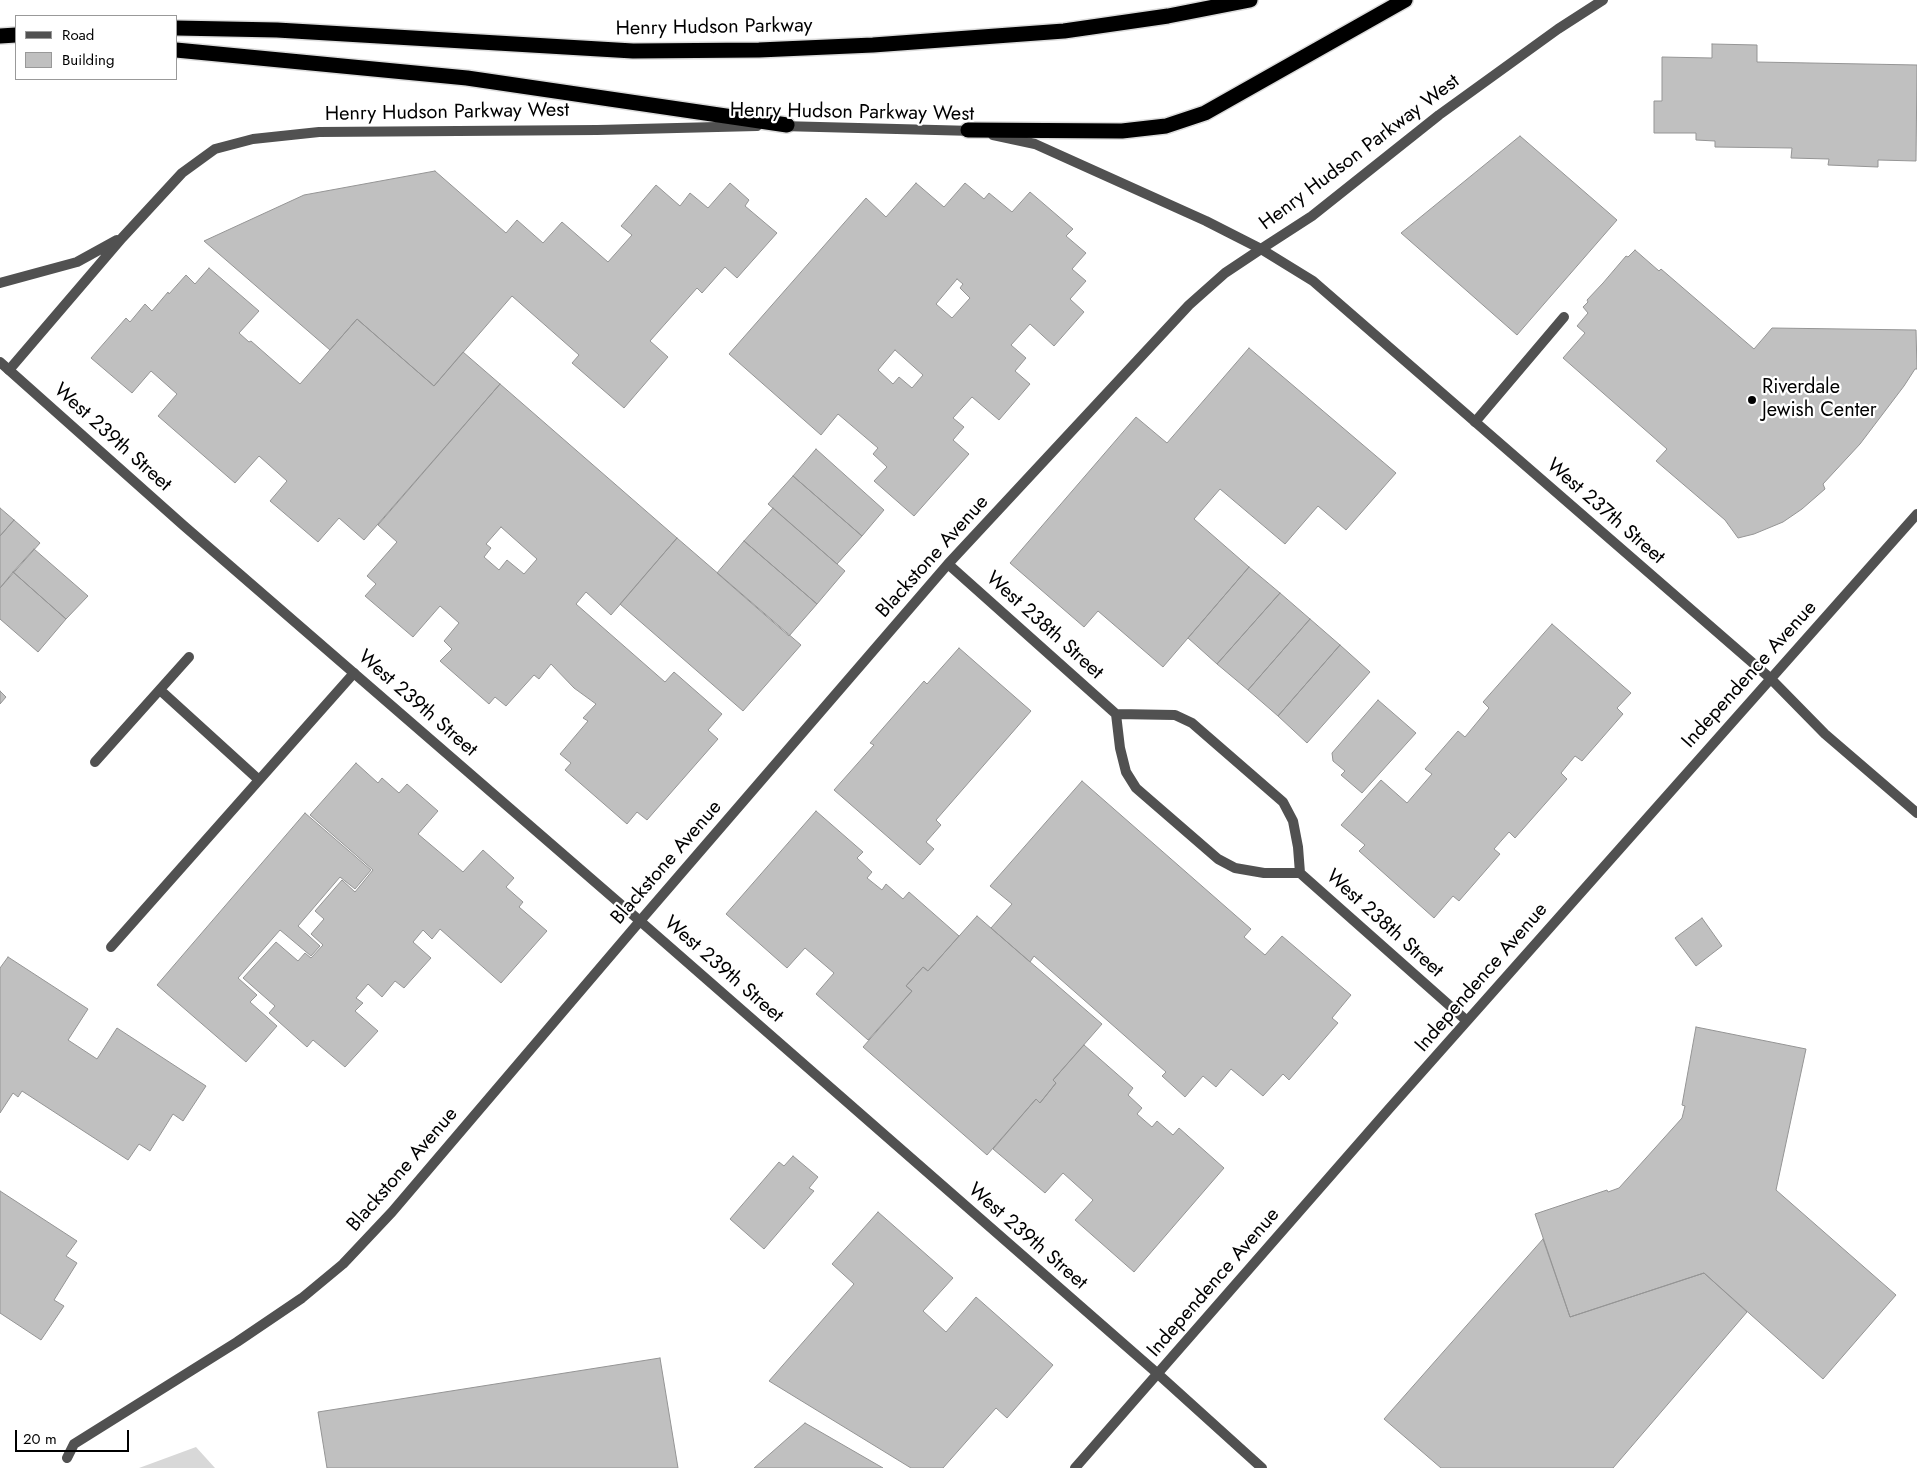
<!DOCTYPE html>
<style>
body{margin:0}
#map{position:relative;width:1917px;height:1468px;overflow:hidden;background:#fff;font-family:Jost,sans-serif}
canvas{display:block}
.legend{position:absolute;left:15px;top:15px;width:162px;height:65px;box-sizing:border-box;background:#fff;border:1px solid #999;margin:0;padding:6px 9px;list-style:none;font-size:15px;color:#000}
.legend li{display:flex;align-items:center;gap:10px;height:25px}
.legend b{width:25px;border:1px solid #999}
.scale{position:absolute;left:15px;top:1430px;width:114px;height:22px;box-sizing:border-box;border:2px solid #000;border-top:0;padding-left:6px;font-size:15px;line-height:18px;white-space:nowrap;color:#000;-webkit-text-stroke:4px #fff;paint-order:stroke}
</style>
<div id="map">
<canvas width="1917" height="1468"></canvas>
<ul class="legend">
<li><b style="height:6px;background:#515151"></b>Road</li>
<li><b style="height:14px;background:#c0c0c0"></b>Building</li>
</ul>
<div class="scale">20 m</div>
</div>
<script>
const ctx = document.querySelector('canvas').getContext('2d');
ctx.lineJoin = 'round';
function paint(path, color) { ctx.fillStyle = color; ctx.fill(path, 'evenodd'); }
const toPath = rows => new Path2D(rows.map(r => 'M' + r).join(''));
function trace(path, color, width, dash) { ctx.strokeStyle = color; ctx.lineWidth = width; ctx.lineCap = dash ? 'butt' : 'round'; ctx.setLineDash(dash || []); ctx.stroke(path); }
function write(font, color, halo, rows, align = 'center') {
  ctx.font = font + ' Jost,sans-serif'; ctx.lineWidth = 4.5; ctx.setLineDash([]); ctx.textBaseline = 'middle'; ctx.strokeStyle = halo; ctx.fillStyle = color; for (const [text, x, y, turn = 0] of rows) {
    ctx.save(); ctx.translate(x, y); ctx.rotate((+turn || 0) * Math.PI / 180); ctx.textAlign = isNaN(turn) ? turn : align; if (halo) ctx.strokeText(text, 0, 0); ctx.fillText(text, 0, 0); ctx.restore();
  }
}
paint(toPath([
 [196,1447,215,1468,139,1468]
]), '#d8d8d8');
const building = toPath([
 [1712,44,1757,45,1757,62,1917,65,1916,161,1878,160,1878,167,1828,165,1829,159,1791,158,1792,148,1715,147,1715,141,1696,140,1696,133,1654,133,1654,101,1662,101,1662,57,1712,58,1712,44],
 [1520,136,1617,220,1517,335,1401,233,1520,136],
 [435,171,506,233,517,220,543,243,562,222,608,262,632,235,621,226,656,185,680,206,690,193,708,208,730,183,749,200,745,206,777,233,737,278,725,267,702,293,697,288,650,341,668,357,624,408,572,363,579,355,512,296,434,386,357,319,330,350,204,241,304,195,435,171],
 [916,183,944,207,965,183,984,199,989,193,1012,212,1030,192,1073,229,1066,236,1086,253,1072,269,1086,281,1070,299,1084,312,1054,346,1030,324,1011,345,1026,358,1015,371,1030,384,999,420,972,397,953,418,964,427,953,440,969,454,914,516,874,481,887,467,873,454,878,448,838,414,821,435,729,354,866,198,886,217,916,183],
 [957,279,963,284,960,288,970,298,952,318,936,304,957,279],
 [895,350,923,375,912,388,899,377,893,384,878,370,895,350],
 [1635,250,1659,271,1661,269,1754,349,1772,328,1916,330,1917,369,1915,369,1904,386,1860,444,1823,484,1825,489,1802,509,1783,522,1754,534,1738,538,1725,520,1656,461,1667,449,1563,358,1585,333,1577,326,1588,313,1583,307,1588,302,1587,300,1603,283,1626,256,1628,257,1635,250],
 [209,268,259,311,239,333,249,342,251,341,300,384,357,319,434,386,463,352,500,384,364,540,339,518,318,542,270,501,287,481,259,456,235,483,158,416,177,394,151,371,132,393,91,358,126,318,130,322,145,304,152,311,168,292,169,294,186,275,195,284,209,268],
 [1249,348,1396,473,1346,530,1318,506,1285,544,1220,489,1194,519,1249,567,1163,667,1098,611,1084,627,1010,563,1136,417,1167,443,1249,348],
 [500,384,677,538,611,615,586,592,576,604,665,682,674,672,722,714,708,730,718,739,647,820,637,812,627,824,565,770,571,763,560,754,588,721,583,718,596,704,574,688,551,664,539,679,534,675,506,706,495,697,489,704,440,661,452,649,444,641,459,623,440,606,413,637,365,596,376,584,367,576,397,542,378,525,500,384],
 [501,527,537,559,524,574,507,560,499,570,484,557,491,548,486,544,501,527],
 [816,449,884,510,862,536,793,476,816,449],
 [793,476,862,536,837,564,768,504,793,476],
 [0,508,14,520,0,536,0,508],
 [773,508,845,571,817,604,744,541,773,508],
 [14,520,40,543,0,588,0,536,14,520],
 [677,538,801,645,743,711,620,604,677,538],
 [744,541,817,604,789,636,717,573,744,541],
 [34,549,88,596,66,619,13,572,34,549],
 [1249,567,1280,593,1217,664,1188,638,1249,567],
 [13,572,66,619,38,652,0,619,0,588,13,572],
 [1280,593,1310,619,1248,690,1217,664,1280,593],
 [1310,619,1340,645,1278,716,1248,690,1310,619],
 [1552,624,1631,693,1617,708,1623,714,1582,761,1575,756,1561,773,1567,779,1515,838,1509,832,1494,849,1500,854,1459,901,1453,896,1434,918,1359,851,1365,845,1341,825,1381,780,1407,803,1432,774,1425,769,1458,731,1465,737,1489,708,1483,702,1552,624],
 [1340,645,1370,672,1307,743,1278,716,1340,645],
 [959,648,1031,711,936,820,941,825,926,842,934,849,920,865,834,790,874,745,870,743,924,681,927,684,959,648],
 [0,691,6,697,0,704,0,691],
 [1378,700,1416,733,1362,793,1341,775,1345,771,1333,761,1332,753,1378,700],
 [356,763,378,783,382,778,399,793,407,784,438,811,418,834,463,872,483,850,514,878,506,887,523,902,519,907,547,931,501,983,440,929,432,939,423,930,413,942,431,958,404,988,395,981,382,997,368,984,356,998,363,1003,355,1011,378,1031,345,1067,313,1040,307,1047,269,1013,275,1006,243,978,276,942,298,961,305,953,311,958,323,945,311,934,324,919,315,911,342,880,355,892,373,870,310,815,356,763],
 [1082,781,1251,929,1244,937,1265,955,1282,936,1351,995,1332,1018,1338,1023,1289,1080,1283,1074,1263,1096,1231,1069,1216,1087,1203,1076,1185,1097,1162,1076,1166,1072,1034,956,1030,962,991,928,1012,904,990,886,1082,781],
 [816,811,863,852,857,858,872,872,867,878,882,890,886,884,903,899,909,892,959,936,928,971,923,967,906,986,912,991,868,1040,816,994,834,973,805,948,787,968,726,914,816,811],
 [305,813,371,870,355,889,340,877,298,926,320,946,311,956,280,930,238,978,257,995,250,1002,277,1026,246,1062,157,985,305,813],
 [977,916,1102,1024,1053,1080,1056,1083,1040,1103,1036,1099,987,1155,863,1047,912,991,906,986,923,967,928,971,977,916],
 [1702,918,1722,946,1696,966,1675,938,1702,918],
 [8,957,88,1009,68,1040,97,1059,117,1028,206,1086,183,1121,173,1114,150,1151,139,1144,128,1160,22,1091,18,1097,13,1093,0,1113,0,968,8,957],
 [1696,1027,1806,1049,1776,1190,1896,1295,1823,1379,1704,1273,1570,1317,1535,1214,1607,1190,1608,1192,1619,1188,1682,1118,1685,1106,1682,1105,1696,1027],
 [1084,1045,1133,1088,1128,1095,1142,1108,1137,1114,1152,1127,1157,1121,1173,1135,1179,1128,1224,1168,1134,1272,1075,1220,1093,1200,1063,1173,1045,1193,993,1149,1036,1099,1040,1103,1056,1083,1053,1080,1084,1045],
 [793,1156,818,1177,809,1188,814,1191,764,1249,730,1219,779,1162,784,1166,793,1156],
 [0,1191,77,1241,66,1256,77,1263,54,1300,64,1306,41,1340,0,1313,0,1191],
 [878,1212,953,1278,923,1311,946,1332,976,1297,1053,1365,1007,1418,996,1408,943,1468,911,1468,769,1381,854,1284,832,1264,878,1212],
 [1543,1239,1570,1317,1704,1273,1747,1312,1613,1468,1441,1468,1384,1419,1543,1239],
 [660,1358,678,1468,327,1468,318,1412,660,1358],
 [805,1423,883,1468,754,1468,805,1423]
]);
paint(building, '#c0c0c0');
trace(building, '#959595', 1);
const motorway = toPath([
 [176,28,277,30,633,51,759,50,873,45,1064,31,1168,16,1250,0],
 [0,36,16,35],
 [176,50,467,78,787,125],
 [968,130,1122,131,1166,126,1205,113,1405,0]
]);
trace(motorway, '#dbdbdb', 18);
trace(toPath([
 [1475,422,1564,317],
 [160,690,259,780],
 [95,762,189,657],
 [111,947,354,673]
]), '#515151', 10);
trace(toPath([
 [0,362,183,525,640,921,1158,1374,1262,1468],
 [948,564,1116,714,1120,748,1126,772,1136,788,1218,859,1235,868,1264,873,1300,873,1467,1021],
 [1116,714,1175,715,1192,723,1283,802,1293,821,1298,847,1300,873],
 [67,1458,74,1444,237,1342,302,1298,343,1264,392,1212,640,921,948,564,1189,305,1225,273,1261,249,1313,281,1770,678,1825,734,1917,813],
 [1075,1468,1388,1110,1917,514]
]), '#515151', 10);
trace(toPath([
 [781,126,974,131],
 [993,135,1035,144,1206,221,1261,249,1312,216,1439,115,1558,29,1603,0],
 [0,283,77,262,117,240],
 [9,370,122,238,182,173,215,149,253,139,319,132,597,130,757,126]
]), '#515151', 10);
trace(motorway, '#000', 15);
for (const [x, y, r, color] of [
 [1752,400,5,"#000"]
]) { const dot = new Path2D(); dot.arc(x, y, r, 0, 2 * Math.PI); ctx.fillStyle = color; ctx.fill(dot); trace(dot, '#fff', 2); }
write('20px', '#000', '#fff', [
 ["Henry Hudson Parkway",714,28,-1],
 ["Henry Hudson Parkway West",447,113,-1],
 ["Henry Hudson Parkway West",852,113,1],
 ["Henry Hudson Parkway West",1360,153,-37],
 ["West 239th Street",112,438,42],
 ["West 237th Street",1605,512,41],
 ["Blackstone Avenue",933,557,-48],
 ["West 238th Street",1044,626,42],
 ["Independence Avenue",1750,675,-48],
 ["West 239th Street",417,704,41],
 ["Blackstone Avenue",667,863,-49],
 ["West 238th Street",1384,924,42],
 ["West 239th Street",723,970,41],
 ["Independence Avenue",1482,978,-49],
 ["Blackstone Avenue",403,1170,-49],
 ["West 239th Street",1027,1237,41],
 ["Independence Avenue",1214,1283,-49]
]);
write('20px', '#000', '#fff', [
 ["Riverdale",1762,388],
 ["Jewish Center",1762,411]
], 'left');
</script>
